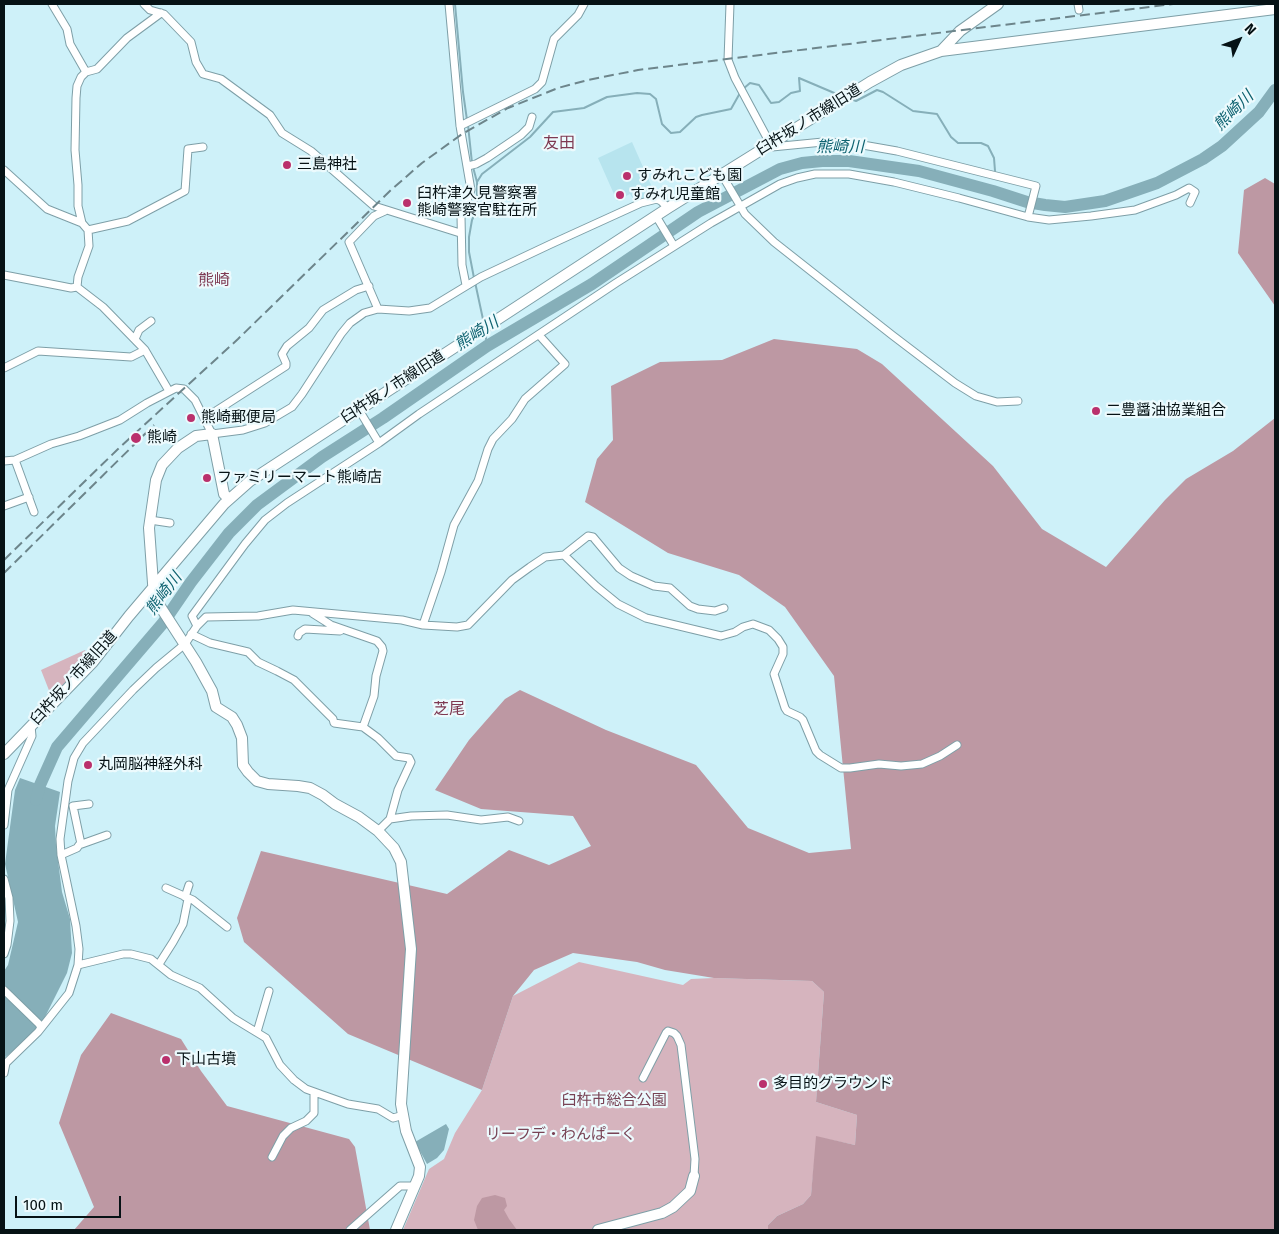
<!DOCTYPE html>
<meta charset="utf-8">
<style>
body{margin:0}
#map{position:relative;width:1279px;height:1234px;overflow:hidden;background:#cef1f9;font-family:"Fira Sans",sans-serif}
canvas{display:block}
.frame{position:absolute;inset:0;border:5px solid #061215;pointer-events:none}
.north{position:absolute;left:1214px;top:15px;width:50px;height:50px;-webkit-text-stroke:4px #ecfafd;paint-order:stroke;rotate:47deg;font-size:14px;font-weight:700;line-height:20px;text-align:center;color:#061215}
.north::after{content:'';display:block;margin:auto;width:18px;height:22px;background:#061215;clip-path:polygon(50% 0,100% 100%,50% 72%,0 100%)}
.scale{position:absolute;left:15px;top:1196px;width:106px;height:22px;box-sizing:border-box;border:2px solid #061215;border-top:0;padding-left:6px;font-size:15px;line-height:18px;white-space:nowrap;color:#061215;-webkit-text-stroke:4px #ecfafd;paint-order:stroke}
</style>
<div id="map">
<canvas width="1279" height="1234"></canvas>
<div class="frame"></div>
<div class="north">N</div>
<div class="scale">100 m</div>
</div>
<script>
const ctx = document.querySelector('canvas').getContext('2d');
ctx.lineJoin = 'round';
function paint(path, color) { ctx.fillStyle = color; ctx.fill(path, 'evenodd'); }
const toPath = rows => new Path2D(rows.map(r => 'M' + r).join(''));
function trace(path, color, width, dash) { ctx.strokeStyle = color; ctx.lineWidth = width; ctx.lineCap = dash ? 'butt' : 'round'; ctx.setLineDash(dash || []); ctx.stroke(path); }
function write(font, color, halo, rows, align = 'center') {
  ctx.font = font + ' "Fira Sans","Noto Sans JP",sans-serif'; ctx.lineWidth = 4.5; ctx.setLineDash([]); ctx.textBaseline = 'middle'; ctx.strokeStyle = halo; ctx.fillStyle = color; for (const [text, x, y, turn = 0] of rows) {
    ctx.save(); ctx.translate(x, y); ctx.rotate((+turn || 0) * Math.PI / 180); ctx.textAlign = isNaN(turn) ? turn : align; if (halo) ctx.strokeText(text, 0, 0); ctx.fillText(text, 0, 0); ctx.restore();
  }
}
paint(toPath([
 [632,142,655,194,635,202,630,194,617,201,598,158]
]), '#b7e4ee');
paint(toPath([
 [85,650,88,658,52,698,41,670],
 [579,962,683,985,691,979,714,978,812,981,824,992,816,1102,857,1115,855,1145,817,1137,811,1195,803,1204,777,1216,768,1225,768,1230,403,1230,429,1169,444,1159,455,1133,482,1090,513,996]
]), '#d6b4be');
paint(toPath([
 [1265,178,1275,184,1275,306,1238,253,1244,190],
 [774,339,857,349,882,364,993,466,1042,529,1106,567,1165,500,1186,479,1233,451,1275,418,1275,1230,768,1230,768,1225,777,1216,803,1204,811,1195,816,1136,855,1145,857,1115,816,1102,824,992,812,981,714,978,665,970,637,962,573,953,534,970,513,996,482,1090,348,1034,244,942,237,918,261,851,447,894,509,850,549,865,591,846,573,816,481,809,435,790,469,740,505,699,520,690,606,730,696,765,748,828,809,853,851,849,834,676,785,607,739,575,668,553,585,502,597,459,613,440,611,386,660,362,722,360],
 [111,1013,181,1039,201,1071,227,1106,349,1139,355,1147,370,1230,74,1230,94,1207,59,1123,81,1055],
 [495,1195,505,1198,507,1206,504,1210,509,1219,517,1230,478,1230,474,1220,477,1206,482,1198]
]), '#bd98a3');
paint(toPath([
 [20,778,60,792,55,826,56,845,62,892,70,919,72,953,67,973,45,1017,29,1038,4,1058,4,971,8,965,18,922,5,864,15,790],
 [446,1124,449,1129,444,1150,437,1158,427,1164,415,1142]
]), '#86afb9');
trace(toPath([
 [455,4,463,92,467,120],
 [743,89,750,83,759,85,771,103,779,102,791,93,800,91,799,78,839,95],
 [851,99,856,101,877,90,883,92,913,111,937,114,951,137,958,143,981,143,988,146,994,158,995,171],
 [468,125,472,163],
 [473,167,477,182,477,209,472,220,469,237,469,252,474,278],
 [477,182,482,174,530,137,553,112,584,108,607,97,637,93,650,94,656,99,662,124,671,133,680,132,696,117,702,115,731,109,740,93],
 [475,282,484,324],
 [485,331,487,346]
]), '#86afb9', 2);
trace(toPath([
 [36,800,40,785,57,747,163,623,191,582,229,533,257,505,322,457,383,418,487,346,592,284,698,212,780,169,802,163,822,161,849,161,919,171,993,191,1027,202,1045,205,1065,207,1105,201,1157,183,1203,159,1222,146,1259,112,1275,90]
]), '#86afb9', 12);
const street = toPath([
 [52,4,67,29,70,44,86,72,81,77,77,86,76,98,75,150,78,185,78,206,82,223],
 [144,4,150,10,164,14,191,42,196,62,203,74,221,79,270,115,282,133,311,151,374,206,460,233],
 [449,4,460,126,471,190,461,216,462,265,466,285],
 [730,4,728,60,735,78,772,147,823,142,857,144,897,151,1036,186,1028,217],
 [1078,4,1079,10],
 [86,72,97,69,127,38,161,13],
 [460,126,535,89,542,82,554,39,578,15,584,4],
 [468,166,476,164,487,158,521,135,529,127,532,117],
 [4,170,47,209,82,223,88,230,89,246,78,277,77,287],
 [722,175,745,214,774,242,892,335,955,383,976,396,997,402,1018,401],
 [656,216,674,246],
 [88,230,128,221,185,191,188,149,203,147],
 [4,275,61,286,71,288,77,287,103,307,145,350,169,391],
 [378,309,349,242,374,216,385,211],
 [135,339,139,330,151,321],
 [4,368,38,351,131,357,145,350],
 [359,410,379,443],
 [205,418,286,366,286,363,282,354,287,346,309,328,323,310,356,290,369,286],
 [15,460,34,512],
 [4,461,15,460,51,444,79,436,120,420,147,403,176,388,184,389,195,400,212,434,243,430,265,423,292,407,302,394,341,334,350,323,364,313,378,309,409,311,430,308,481,277,551,244,641,203,657,199,661,201,668,208],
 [4,506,29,497],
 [150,520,170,523],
 [564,555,596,586,618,604,646,618,721,636,735,632,743,627,753,624,769,630,778,639,783,647,783,654,774,674,785,708,787,711,800,717,803,720,816,751,820,755,841,768,850,768,879,764,901,766,922,764,940,756,957,745],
 [312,613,331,625,377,641,382,647,383,651,376,676,374,696,363,727],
 [423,625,441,572,454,525,478,481,488,449,493,439,512,419,525,399,565,364,539,335],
 [197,626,192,616,245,544,265,520,287,503,379,443,419,414,616,283,711,223,780,184,797,178,815,174,849,174,894,182,959,198,1028,217,1049,220,1091,216,1135,210,1176,195,1189,188,1195,192,1190,203],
 [191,634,210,643,248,652,258,662,277,671,294,680,333,719,334,723,363,727,378,738,396,756,409,758,411,762,398,790,390,819,378,831],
 [298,636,299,633,305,629,340,631],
 [390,819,411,816,447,815,481,820,508,817,519,821],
 [4,825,8,790,32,736,31,726],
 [81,844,73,806,89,804],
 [61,855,77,848,79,845,107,835],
 [4,879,9,898,10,921,7,945,4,954],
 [166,888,193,900,227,927],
 [185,897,189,885],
 [159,964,173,942,183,924,188,899],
 [78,965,123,954,131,954,151,959,171,975,200,988,233,1018,266,1038,280,1065,294,1080,306,1089,348,1104,378,1109,393,1118,404,1115],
 [4,990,39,1024,41,1028],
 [257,1032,269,991],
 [4,1073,6,1063,38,1032,69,993,78,965,79,949,76,926,61,855,60,839,68,781,74,758,83,743,133,690,156,668,185,644,197,626,206,617,258,616,293,610,402,620,423,625,457,627,468,625,512,580,530,567,545,557,564,555,588,536,593,537,619,568,631,576,654,586,670,588,690,606,698,609,715,611,724,608],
 [643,1078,666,1033,668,1031,674,1033,677,1036,681,1045,695,1159,694,1176],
 [272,1157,283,1136,291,1128,306,1121,314,1113,314,1093],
 [350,1230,400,1186,415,1186]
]);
const secondary = toPath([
 [941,51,960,31,998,4],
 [229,499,224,494,212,434,196,436,178,448,162,465,156,480,149,528,154,597,196,662,212,691,216,707,232,717,237,725,242,738,243,765,248,772,257,781,268,784,298,786,310,788,323,795,335,804,359,817,378,831,394,848,401,862,411,949,401,1104,406,1131,420,1167,419,1176,396,1230],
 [4,754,93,662,129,616,224,504,250,481,668,208,870,82,901,65,941,51,1275,9],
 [598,1230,662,1213,673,1207,690,1191,694,1176]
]);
trace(street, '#7e9fa7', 9);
trace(secondary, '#7e9fa7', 12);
trace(street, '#fff', 7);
trace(secondary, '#fff', 10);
trace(toPath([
 [4,560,118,449,238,339,391,190,422,163,462,134,508,108,558,88,588,80,638,70,1173,4],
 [4,573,154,425]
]), '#6d858b', 2, [10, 5]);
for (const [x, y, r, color] of [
 [287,165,5,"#ba306c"],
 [627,176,5,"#ba306c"],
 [620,195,5,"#ba306c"],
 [407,203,5,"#ba306c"],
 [1096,411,5,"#ba306c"],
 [191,418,5,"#ba306c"],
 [136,438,6,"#ba306c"],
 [207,478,5,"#ba306c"],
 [88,765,5,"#ba306c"],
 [166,1060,5,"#ba306c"],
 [763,1084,5,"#ba306c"]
]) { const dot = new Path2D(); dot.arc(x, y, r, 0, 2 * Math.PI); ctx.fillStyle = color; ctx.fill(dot); trace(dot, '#ecfafd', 2); }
write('15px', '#061215', '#ecfafd', [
 ["臼杵坂ノ市線旧道",809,120,-32],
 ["臼杵坂ノ市線旧道",393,387,-33],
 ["臼杵坂ノ市線旧道",74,678,-48]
]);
write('15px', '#061215', '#ecfafd', [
 ["三島神社",297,165],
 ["すみれこども園",637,176],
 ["臼杵津久見警察署",417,194],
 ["熊崎警察官駐在所",417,211],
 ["すみれ児童館",630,195],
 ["二豊醤油協業組合",1106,411],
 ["熊崎郵便局",201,418],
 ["熊崎",147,438],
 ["ファミリーマート熊崎店",217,478],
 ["丸岡脳神経外科",98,765],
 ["下山古墳",176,1060],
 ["多目的グラウンド",773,1084]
], 'left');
write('15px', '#784355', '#ecfafd', [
 ["臼杵市総合公園",614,1101],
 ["リーフデ・わんぱーく",561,1135]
]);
write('italic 16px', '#0e6270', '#ecfafd', [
 ["熊崎川",1234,111,-45],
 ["熊崎川",840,148],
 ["熊崎川",477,334,-33],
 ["熊崎川",164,594,-53]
]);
write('16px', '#7e3952', '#ecfafd', [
 ["友田",559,144],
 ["熊崎",214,281],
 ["芝尾",449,710]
]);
</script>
